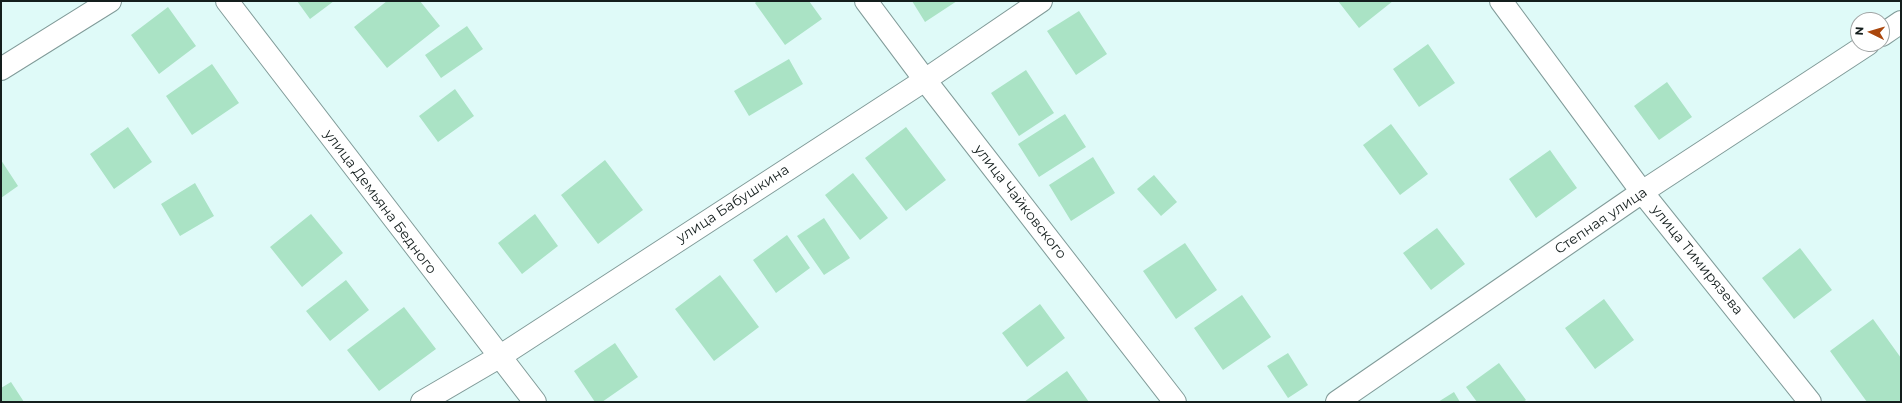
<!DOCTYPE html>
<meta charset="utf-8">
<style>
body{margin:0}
#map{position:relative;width:1902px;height:403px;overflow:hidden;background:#dffaf8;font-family:Montserrat,sans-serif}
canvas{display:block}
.frame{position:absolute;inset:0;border:2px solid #141e1d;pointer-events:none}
.north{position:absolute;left:1850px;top:12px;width:40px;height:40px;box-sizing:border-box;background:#fff;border:1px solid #a1a5a5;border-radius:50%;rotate:275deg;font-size:11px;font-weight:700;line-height:16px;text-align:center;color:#141e1d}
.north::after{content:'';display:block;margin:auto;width:14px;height:18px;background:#aa470d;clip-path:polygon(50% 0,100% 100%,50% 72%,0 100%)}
</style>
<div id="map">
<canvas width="1902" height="403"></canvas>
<div class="frame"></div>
<div class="north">N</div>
</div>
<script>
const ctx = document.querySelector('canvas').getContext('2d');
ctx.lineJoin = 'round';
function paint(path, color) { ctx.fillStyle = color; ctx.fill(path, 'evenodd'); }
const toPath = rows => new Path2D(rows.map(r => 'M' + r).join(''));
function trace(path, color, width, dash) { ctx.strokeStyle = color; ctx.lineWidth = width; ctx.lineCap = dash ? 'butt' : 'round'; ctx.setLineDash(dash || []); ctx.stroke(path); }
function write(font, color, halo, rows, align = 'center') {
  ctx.font = font + ' Montserrat,sans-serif'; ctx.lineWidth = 4; ctx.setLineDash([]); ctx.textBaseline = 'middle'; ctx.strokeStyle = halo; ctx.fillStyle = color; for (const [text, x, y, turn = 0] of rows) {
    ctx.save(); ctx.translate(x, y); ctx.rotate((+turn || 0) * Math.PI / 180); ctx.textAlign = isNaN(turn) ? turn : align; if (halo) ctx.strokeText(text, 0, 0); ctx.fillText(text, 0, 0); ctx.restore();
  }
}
paint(toPath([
 [297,1,334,1,310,19],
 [387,1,420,1,440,26,387,68,354,27],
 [757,1,809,1,822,19,785,45,755,3],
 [912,1,957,1,925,22],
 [1338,1,1393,1,1359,28],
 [168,7,196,46,159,74,131,35],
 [1079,11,1107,54,1076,75,1047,31],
 [467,26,483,49,441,78,425,55],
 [1428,44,1455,83,1419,107,1393,69],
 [789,59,803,84,749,116,734,91],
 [212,64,239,103,192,135,166,96],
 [1026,70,1054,113,1019,136,991,93],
 [1667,82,1692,117,1659,140,1634,106],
 [455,89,474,116,438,142,419,116],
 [1065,114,1086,147,1039,177,1018,144],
 [1391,124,1428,174,1400,195,1363,145],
 [128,127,152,162,114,189,90,154],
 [906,127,946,180,906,211,865,158],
 [1550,150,1577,188,1536,218,1509,179],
 [1093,157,1115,193,1071,221,1049,185],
 [1,160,18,186,1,198],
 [605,160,643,210,598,244,561,195],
 [853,173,888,218,860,240,825,195],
 [1154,175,1177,202,1161,216,1137,189],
 [195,183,214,216,180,236,161,204],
 [311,214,343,253,302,287,270,247],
 [535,214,558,246,522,274,498,243],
 [824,218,850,258,824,275,797,236],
 [1437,228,1465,264,1431,290,1403,253],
 [787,235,810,268,776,293,753,260],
 [1185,243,1217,290,1176,319,1143,271],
 [1800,248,1832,290,1794,319,1762,278],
 [720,275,759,327,714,361,675,309],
 [346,280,369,310,330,341,306,311],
 [1242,295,1271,337,1223,370,1194,328],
 [1604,299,1634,340,1595,369,1565,328],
 [1040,304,1065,338,1027,367,1002,333],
 [404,307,436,349,379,391,347,350],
 [1873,319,1901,358,1901,402,1867,402,1830,351],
 [615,343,638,377,602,402,595,402,574,371],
 [1288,353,1308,385,1288,398,1267,366],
 [1499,363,1526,400,1523,402,1477,402,1466,387],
 [1067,371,1089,402,1024,402],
 [11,382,24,402,1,402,1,388],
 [1454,392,1460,402,1438,402]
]), '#aae3c5');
const street = toPath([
 [227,1,535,402],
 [866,1,925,80,1175,402],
 [1501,1,1642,192,1810,402],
 [1882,35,1901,22],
 [1,69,110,1],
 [422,402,499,357,925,80,1041,1],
 [1337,402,1642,192,1868,44]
]);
trace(street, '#819b99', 24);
trace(street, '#fff', 22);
write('14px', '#141e1d', '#fff', [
 ["улица Демьяна Бедного",380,202,53],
 ["улица Чайковского",1020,202,52],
 ["улица Бабушкина",733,204,-33],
 ["Степная улица",1601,221,-34],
 ["улица Тимирязева",1697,260,51]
]);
</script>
